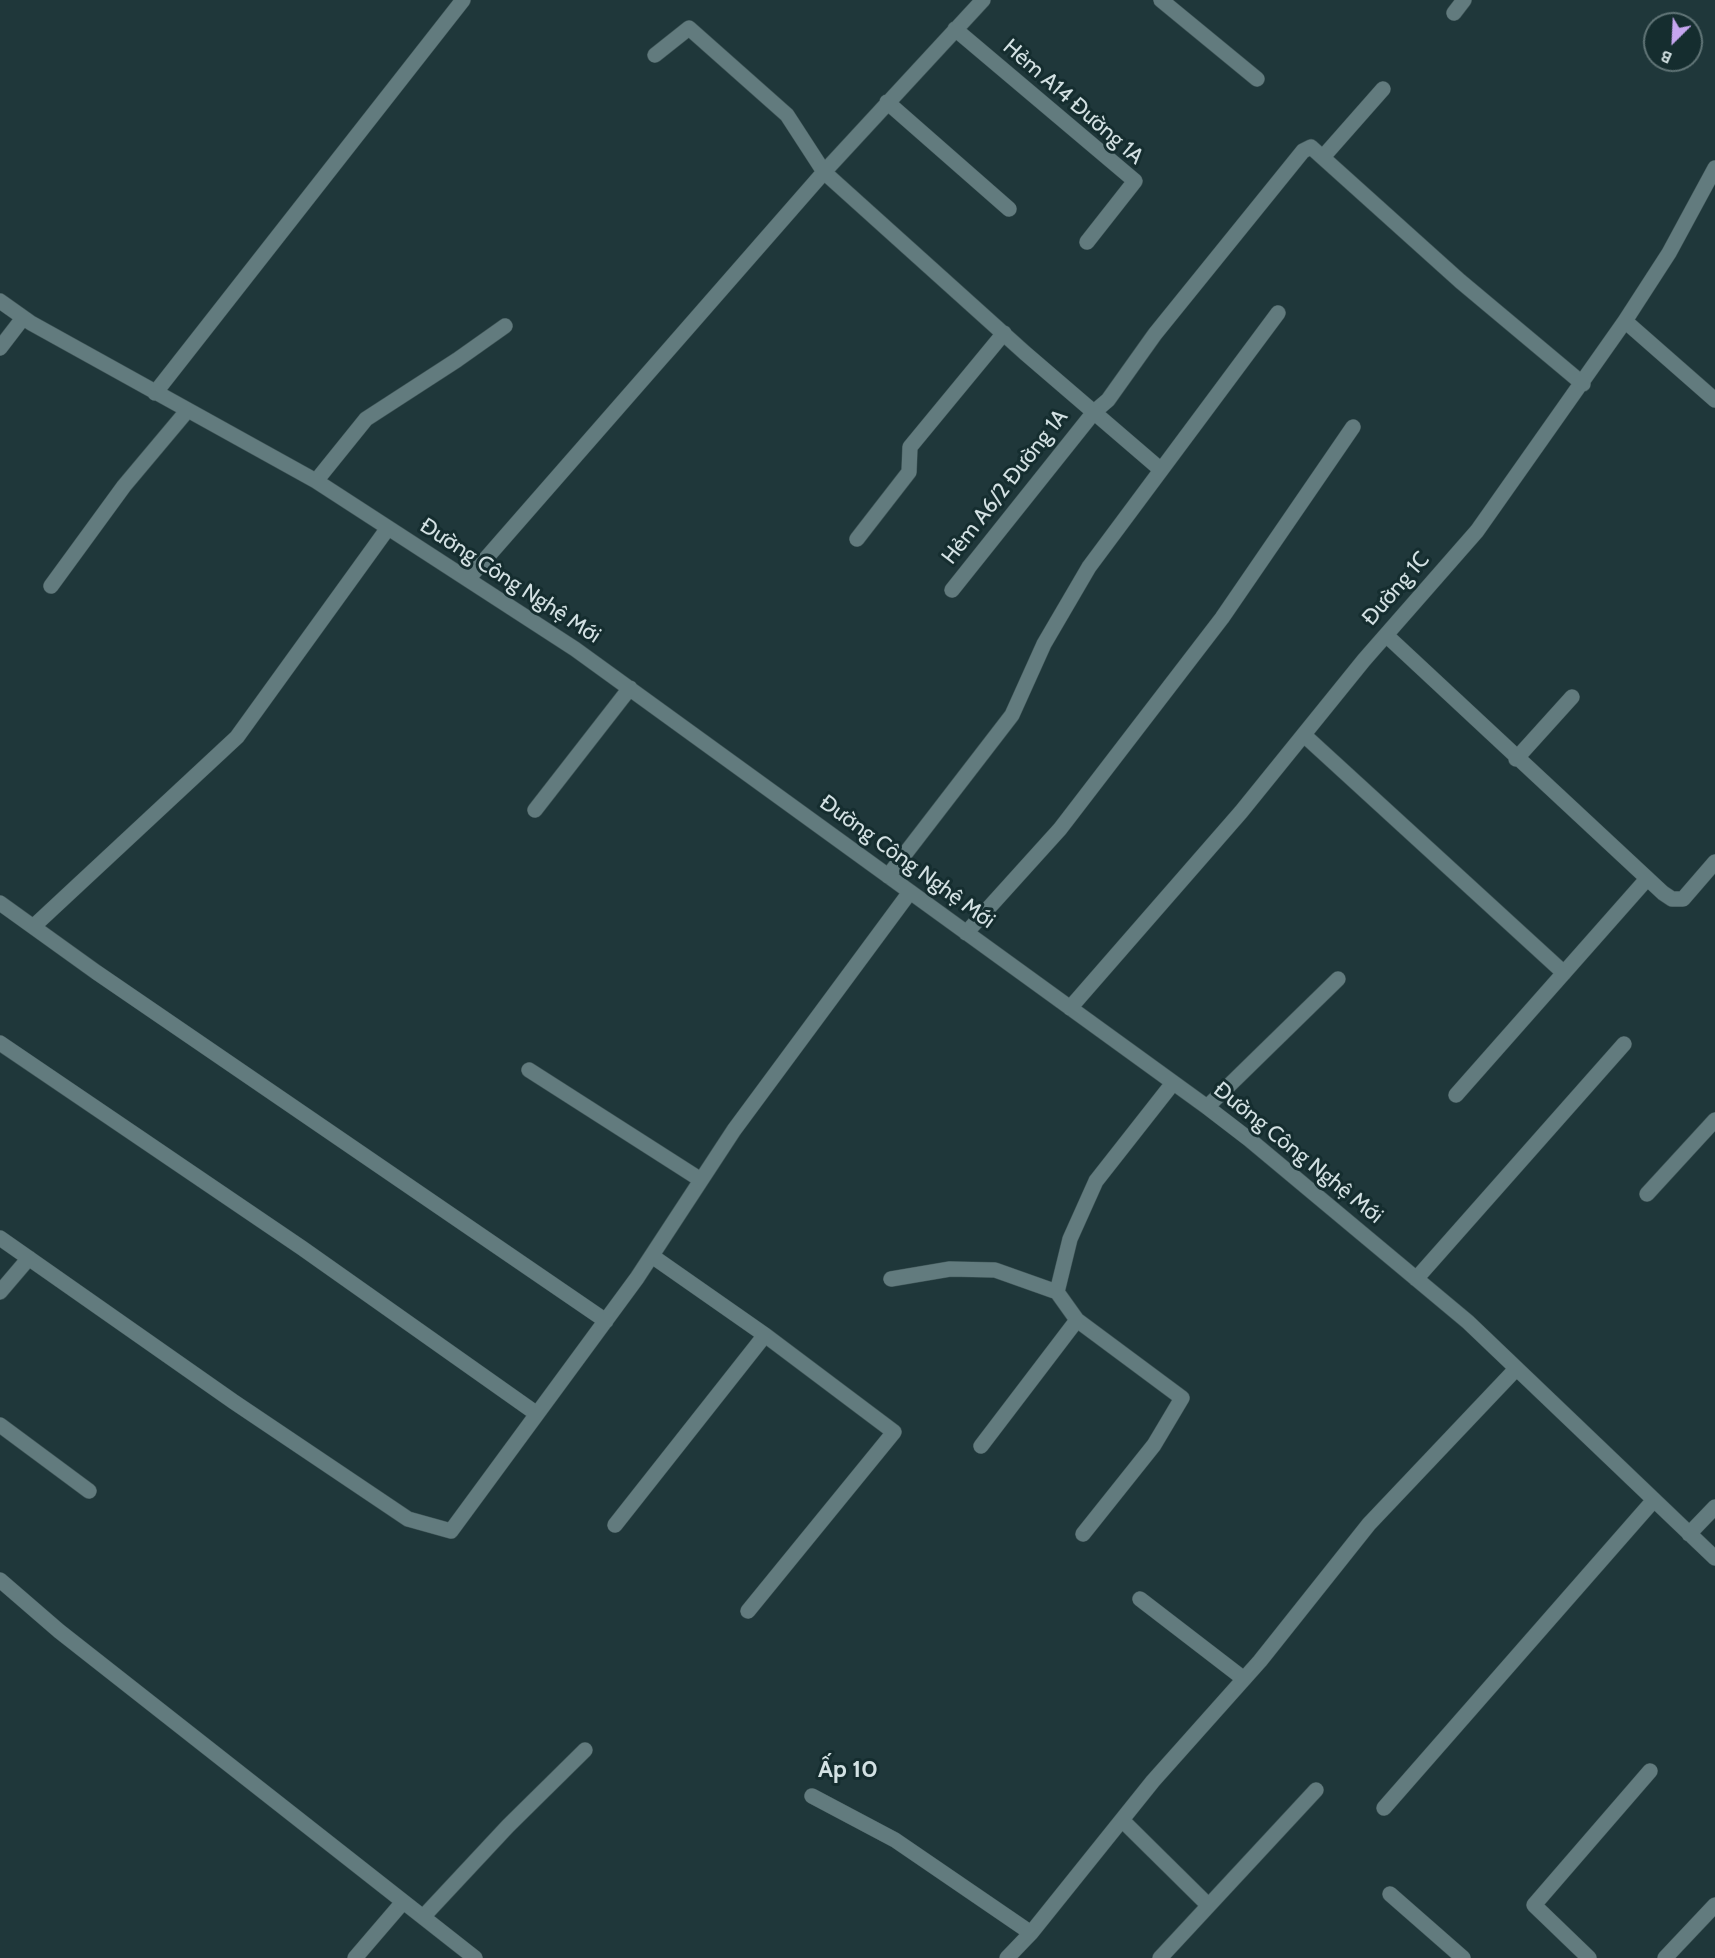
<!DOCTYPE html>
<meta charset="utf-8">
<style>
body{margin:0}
#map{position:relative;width:1715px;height:1958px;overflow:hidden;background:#1f373a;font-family:Cabin,sans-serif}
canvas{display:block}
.north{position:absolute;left:1643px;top:12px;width:60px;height:60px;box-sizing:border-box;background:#152d2f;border:2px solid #617577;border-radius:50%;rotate:204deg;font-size:16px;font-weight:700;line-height:24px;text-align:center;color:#d3e1e3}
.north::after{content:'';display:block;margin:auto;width:21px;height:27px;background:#c6a6f0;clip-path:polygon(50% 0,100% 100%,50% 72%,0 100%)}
</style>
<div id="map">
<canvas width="1715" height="1958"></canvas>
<div class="north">B</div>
</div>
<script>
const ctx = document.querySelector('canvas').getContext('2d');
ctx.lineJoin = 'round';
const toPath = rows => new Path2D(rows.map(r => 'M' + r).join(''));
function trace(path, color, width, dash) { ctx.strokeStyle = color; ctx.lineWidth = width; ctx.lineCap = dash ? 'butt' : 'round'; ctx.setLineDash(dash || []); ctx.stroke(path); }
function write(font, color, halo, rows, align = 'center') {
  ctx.font = font + ' Cabin,sans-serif'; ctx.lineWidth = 6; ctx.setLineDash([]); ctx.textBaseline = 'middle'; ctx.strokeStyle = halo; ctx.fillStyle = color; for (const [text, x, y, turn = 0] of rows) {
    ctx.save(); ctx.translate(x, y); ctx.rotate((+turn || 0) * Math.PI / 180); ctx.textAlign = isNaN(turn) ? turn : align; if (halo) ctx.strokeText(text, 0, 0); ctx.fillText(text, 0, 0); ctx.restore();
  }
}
const minor = toPath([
 [1161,0,1257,79],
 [1454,13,1464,0],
 [955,29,1135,181,1087,242],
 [655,55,689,28,787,115,824,172,1025,353,1160,469],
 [887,102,1009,209],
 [1323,157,1383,89],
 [0,301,31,323,316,481,575,649,1207,1107,1250,1140,1468,1322,1715,1558],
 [1625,321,1715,400],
 [0,348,23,318],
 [155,393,463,0],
 [316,481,366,419,457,360,505,326],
 [857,539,909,472,910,447,1004,333],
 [468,579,824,172,983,0],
 [51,586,124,486,187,411],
 [952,590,1094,412,1108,400,1155,334,1303,151,1311,147,1460,281,1583,384],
 [1386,635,1663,893,1672,899,1683,899,1715,862],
 [1304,735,1564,973],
 [1516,759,1572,697],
 [535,810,630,688],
 [888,876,1012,715,1044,644,1089,567,1278,313],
 [0,903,96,972,606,1321],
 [34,926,237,737,388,528],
 [966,933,1060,829,1222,618,1353,427],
 [1070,1008,1241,812,1364,660,1477,531,1625,321,1669,253,1715,168],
 [0,1043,302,1248,537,1414],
 [529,1070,701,1180],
 [1456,1095,1646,880],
 [1207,1107,1338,979],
 [1647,1194,1715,1120],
 [0,1238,234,1402,408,1519,451,1531,637,1278,734,1130,910,892],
 [652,1256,765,1335,894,1432,748,1611],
 [891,1279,950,1269,995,1270,1057,1292],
 [1416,1279,1624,1044],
 [0,1292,29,1258],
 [0,1425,89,1491],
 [981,1446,1077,1320],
 [615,1525,765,1335],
 [1083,1534,1154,1445,1182,1398,1077,1320,1057,1292,1070,1239,1096,1181,1173,1083],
 [1689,1534,1715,1507],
 [0,1580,59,1631,475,1958],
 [1140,1599,1244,1679],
 [812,1796,895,1840,1031,1933],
 [1384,1808,1653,1501],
 [1122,1820,1208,1905],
 [1390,1894,1463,1958],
 [423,1917,508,1826,585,1750],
 [355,1958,403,1902],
 [1007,1958,1031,1933,1153,1781,1260,1661,1369,1524,1516,1369],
 [1160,1958,1316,1790],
 [1589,1958,1534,1905,1650,1771],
 [1665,1958,1715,1905]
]);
trace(minor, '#3f5557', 16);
trace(minor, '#627b7e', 15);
write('22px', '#d3e1e3', '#152d2f', [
 ["Hẻm A14 Đường 1A",1073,102,41],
 ["Hẻm A6/2 Đường 1A",1005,487,-52],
 ["Đường Công Nghệ Mới",510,581,33],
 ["Đường 1C",1396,589,-49],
 ["Đường Công Nghệ Mới",907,862,36],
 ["Đường Công Nghệ Mới",1298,1153,39]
]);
write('bold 24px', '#d3e1e3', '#152d2f', [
 ["Ấp 10",848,1770]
]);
</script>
